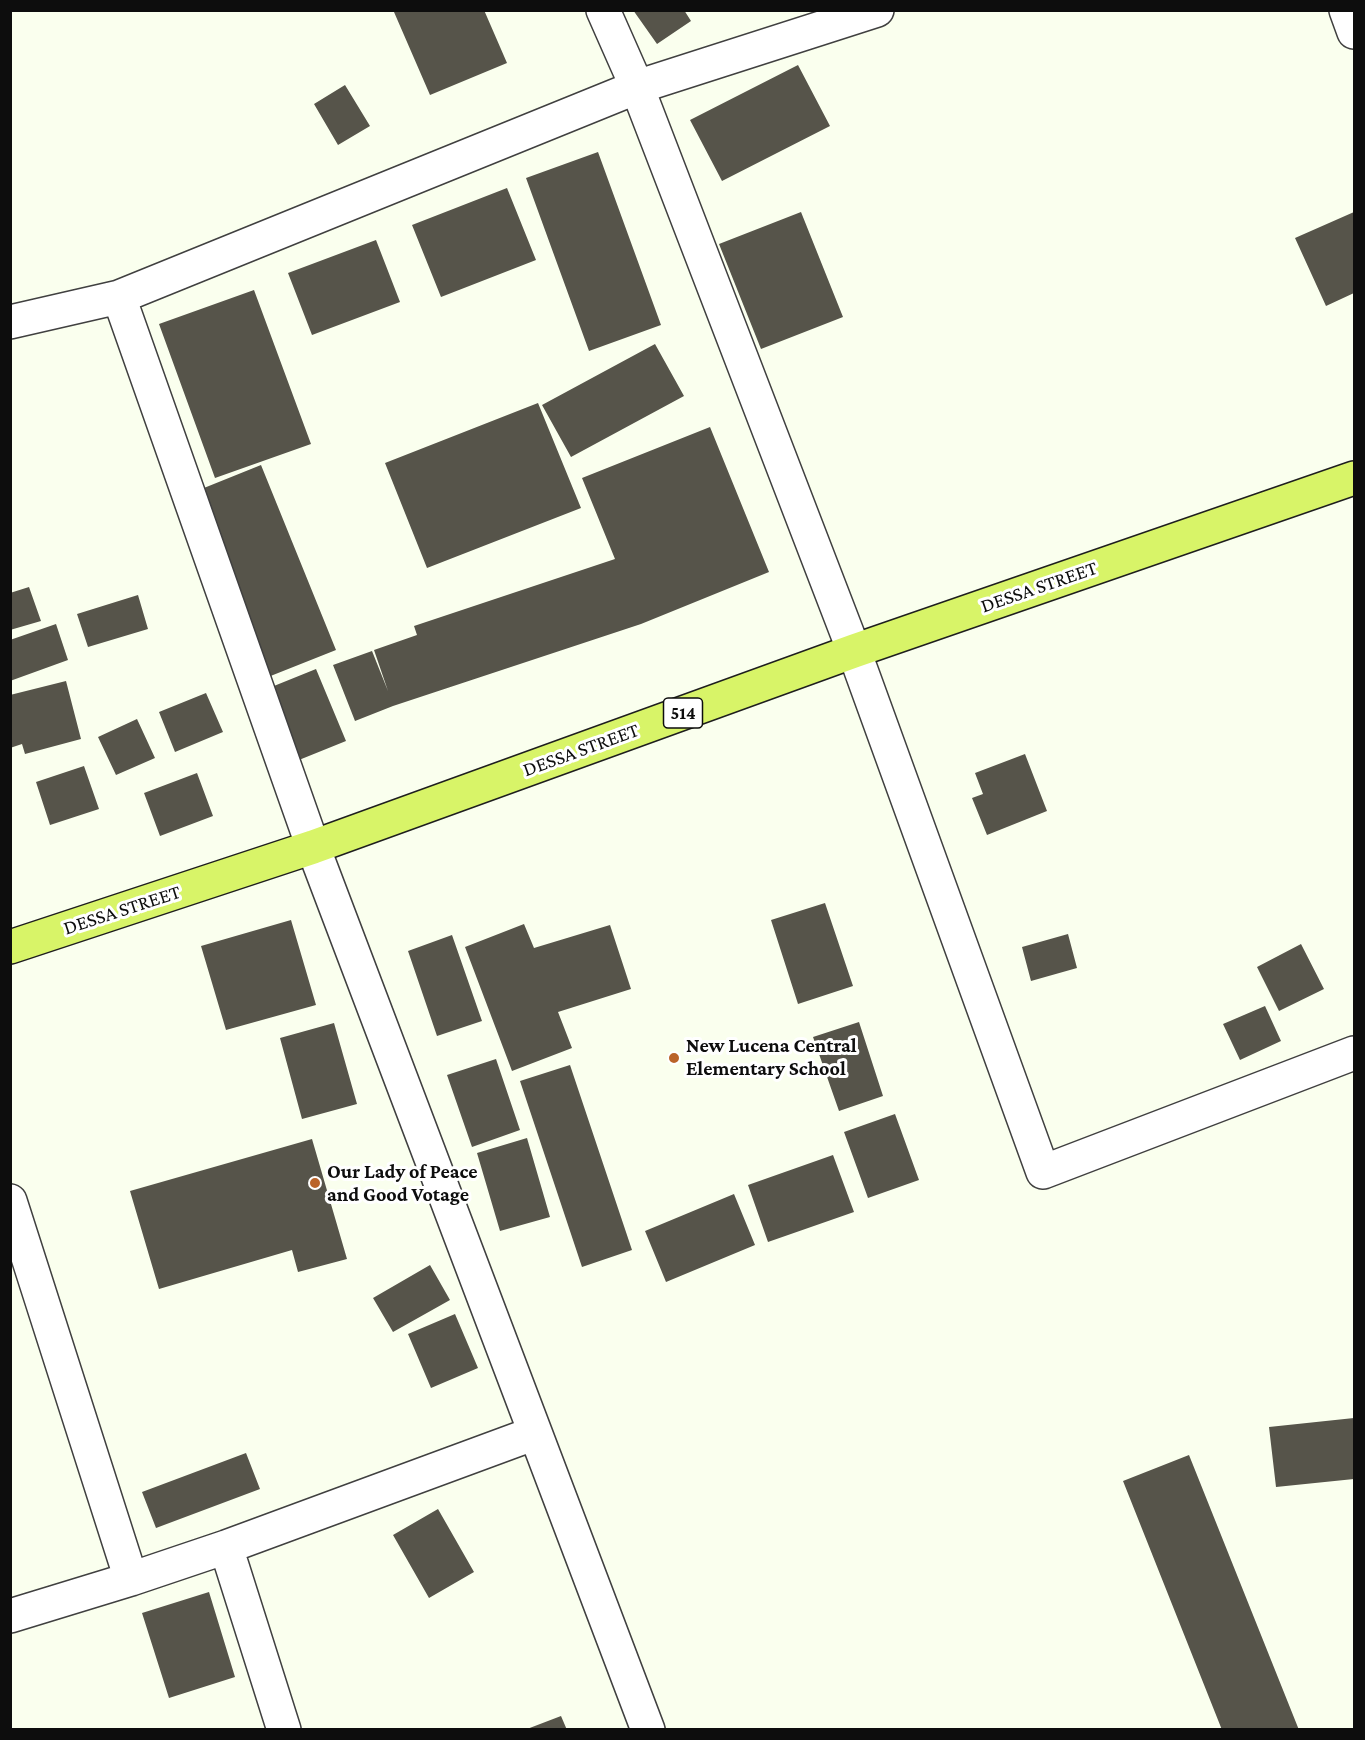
<!DOCTYPE html>
<style>
body{margin:0}
#map{position:relative;width:1365px;height:1740px;overflow:hidden;background:#faffee;font-family:"Crimson Pro",serif}
canvas{display:block}
.frame{position:absolute;inset:0;border:12px solid #0d0d0d;pointer-events:none}
</style>
<div id="map">
<canvas width="1365" height="1740"></canvas>
<div class="frame"></div>
</div>
<script>
const ctx = document.querySelector('canvas').getContext('2d');
ctx.lineJoin = 'round';
function paint(path, color) { ctx.fillStyle = color; ctx.fill(path, 'evenodd'); }
const toPath = rows => new Path2D(rows.map(r => 'M' + r).join(''));
function trace(path, color, width, dash) { ctx.strokeStyle = color; ctx.lineWidth = width; ctx.lineCap = dash ? 'butt' : 'round'; ctx.setLineDash(dash || []); ctx.stroke(path); }
function write(font, color, halo, rows, align = 'center') {
  ctx.font = font + ' "Crimson Pro",serif'; ctx.lineWidth = 6; ctx.setLineDash([]); ctx.textBaseline = 'middle'; ctx.strokeStyle = halo; ctx.fillStyle = color; for (const [text, x, y, turn = 0] of rows) {
    ctx.save(); ctx.translate(x, y); ctx.rotate((+turn || 0) * Math.PI / 180); ctx.textAlign = isNaN(turn) ? turn : align; if (halo) ctx.strokeText(text, 0, 0); ctx.fillText(text, 0, 0); ctx.restore();
  }
}
paint(toPath([
 [397,10,484,10,507,63,430,95,394,12],
 [633,10,684,10,691,21,657,44],
 [798,65,830,126,722,181,690,120],
 [345,85,370,126,338,145,314,104],
 [598,152,661,325,589,351,526,178],
 [507,188,536,260,441,297,412,225],
 [801,212,843,317,761,349,719,244],
 [1354,212,1354,293,1326,306,1295,238],
 [376,240,400,302,312,335,288,273],
 [254,290,311,444,215,478,159,324],
 [655,344,684,396,571,457,542,405],
 [538,403,581,508,427,568,385,463],
 [710,427,769,572,641,624,393,706,355,721,333,665,372,651,388,691,374,650,417,635,414,626,615,559,582,478],
 [261,465,336,650,263,679,189,494],
 [29,587,41,621,10,630,10,593],
 [138,595,148,629,88,647,77,614],
 [56,624,68,660,10,681,10,640],
 [316,669,346,741,294,762,264,690],
 [66,681,81,739,25,754,22,744,10,748,10,709,12,708,10,695],
 [206,693,223,732,175,752,159,712],
 [137,719,155,758,116,775,98,737],
 [1025,754,1047,811,987,835,972,798,983,794,975,773],
 [84,766,99,809,50,825,36,782],
 [197,773,213,816,160,836,144,793],
 [825,903,853,986,798,1004,771,920],
 [291,920,316,1005,226,1030,201,946],
 [524,924,534,948,610,925,631,989,558,1012,572,1048,512,1071,465,947],
 [1068,934,1077,968,1031,981,1022,947],
 [452,935,482,1021,437,1036,408,951],
 [1301,944,1324,989,1279,1011,1257,967],
 [1265,1006,1281,1041,1240,1060,1223,1024],
 [859,1022,883,1096,839,1111,813,1037],
 [334,1023,357,1104,302,1119,280,1038],
 [496,1059,520,1130,472,1147,447,1075],
 [570,1065,632,1250,582,1267,520,1081],
 [895,1114,919,1180,868,1198,844,1132],
 [527,1138,550,1217,500,1231,477,1153],
 [312,1139,347,1259,298,1272,292,1250,159,1289,130,1191],
 [833,1155,854,1212,768,1242,748,1185],
 [734,1194,755,1245,666,1282,645,1231],
 [430,1265,450,1300,393,1332,373,1298],
 [455,1314,478,1368,431,1388,408,1334],
 [1354,1418,1354,1479,1276,1487,1269,1427],
 [246,1453,260,1489,156,1528,142,1492],
 [1189,1455,1299,1730,1222,1730,1123,1481],
 [438,1509,474,1572,429,1598,393,1535],
 [209,1592,235,1677,169,1698,142,1613],
 [561,1716,567,1730,527,1730,527,1729]
]), '#56544a');
const minor = toPath([
 [603,10,637,87,854,651,1043,1172,1354,1053],
 [1346,10,1354,32],
 [10,322,119,297],
 [10,1201,131,1579],
 [226,1547,284,1730],
 [10,1616,131,1579,226,1547,535,1433],
 [648,1730,313,847,119,297,637,87,877,10]
]);
const major = toPath([
 [10,947,313,847,854,651,1354,478]
]);
trace(minor, '#404040', 36);
trace(major, '#1e1e1e', 36);
trace(minor, '#fff', 33);
trace(major, '#d8f468', 33);
for (const [x, y, r, color] of [
 [674,1058,6,"#ba6329"],
 [315,1183,6,"#ba6329"]
]) { const dot = new Path2D(); dot.arc(x, y, r, 0, 2 * Math.PI); ctx.fillStyle = color; ctx.fill(dot); trace(dot, '#fff', 2); }
for (const [x, y, w] of [
 [683,713,39]
]) { const box = new Path2D(); box.roundRect(x - w / 2, y - 15, w, 30, 4.5); ctx.fillStyle = '#fff'; ctx.fill(box); trace(box, '#0d0d0d', 1.5); }
write('bold 18px', '#0d0d0d', null, [
 ["514",683,713]
]);
write('20px', '#0d0d0d', '#fff', [
 ["DESSA STREET",1039,587,-19],
 ["DESSA STREET",581,750,-20],
 ["DESSA STREET",122,910,-18]
]);
write('bold 20px', '#0d0d0d', '#fff', [
 ["New Lucena Central",686,1046],
 ["Elementary School",686,1069],
 ["Our Lady of Peace",327,1172],
 ["and Good Votage",327,1195]
], 'left');
</script>
